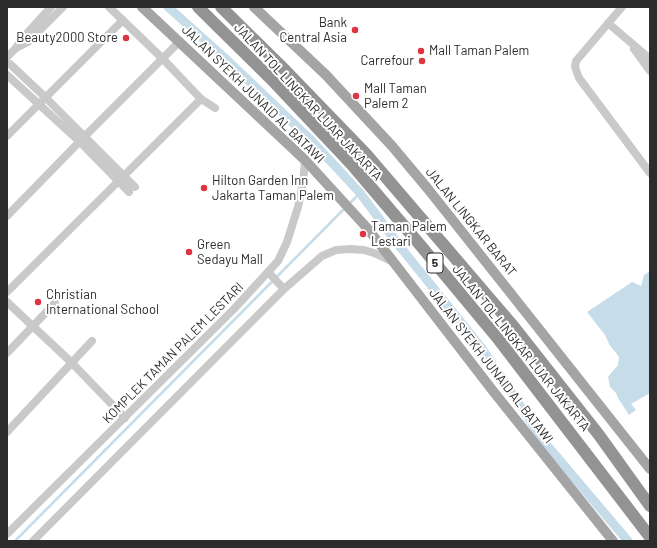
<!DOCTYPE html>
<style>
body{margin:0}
#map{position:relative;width:657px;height:548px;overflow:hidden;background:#fff;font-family:Barlow,sans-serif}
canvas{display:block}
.frame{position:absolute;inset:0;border:8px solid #2c2c2c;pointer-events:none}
</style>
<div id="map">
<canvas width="657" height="548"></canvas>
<div class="frame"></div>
</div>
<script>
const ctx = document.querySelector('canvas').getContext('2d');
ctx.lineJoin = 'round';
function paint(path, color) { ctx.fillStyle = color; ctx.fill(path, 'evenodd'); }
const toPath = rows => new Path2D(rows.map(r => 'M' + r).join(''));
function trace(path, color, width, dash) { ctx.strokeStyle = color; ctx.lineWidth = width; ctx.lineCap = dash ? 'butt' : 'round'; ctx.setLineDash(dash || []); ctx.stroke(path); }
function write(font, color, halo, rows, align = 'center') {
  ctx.font = font + ' Barlow,sans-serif'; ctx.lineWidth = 4; ctx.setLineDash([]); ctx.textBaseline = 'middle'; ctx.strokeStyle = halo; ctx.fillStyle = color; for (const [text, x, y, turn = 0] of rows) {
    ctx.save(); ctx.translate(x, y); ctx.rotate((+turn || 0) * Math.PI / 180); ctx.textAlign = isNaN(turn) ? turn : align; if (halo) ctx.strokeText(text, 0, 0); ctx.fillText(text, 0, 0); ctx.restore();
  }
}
paint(toPath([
 [650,271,650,393,631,404,636,410,629,415,618,398,616,393,610,387,608,377,618,365,619,357,609,344,605,335,587,312,632,282,641,286,644,275]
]), '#c7dce9');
trace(toPath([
 [349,204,360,193],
 [15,541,345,208]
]), '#c7dce9', 2.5);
trace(toPath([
 [168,7,225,58,311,140,360,193,401,248,481,347,545,443,628,541]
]), '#c7dce9', 9);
trace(toPath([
 [109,7,163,59,201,99,215,108],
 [622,7,576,61,575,67,579,78,650,173],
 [608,23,650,59],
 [16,48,28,42,63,7],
 [634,49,650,71],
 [7,57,15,49,22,39,51,7],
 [7,63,10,64,45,97,135,187],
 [7,75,79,141,129,192],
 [7,136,123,20],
 [7,216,85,136,179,42],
 [268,272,284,289],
 [7,292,201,99],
 [7,302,71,362,125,418],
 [7,353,55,303],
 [7,432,92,341],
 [7,534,234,309,278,261,287,242,298,207,303,183,305,160],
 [33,541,284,289,322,256,336,250,350,249,364,250,374,253,391,261]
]), '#c9c9c9', 8);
trace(toPath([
 [142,7,305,160,368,229,493,391,613,541],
 [254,7,326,75,392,146,428,189,650,469]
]), '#a4a4a4', 10);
trace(toPath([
 [198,7,271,79,353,166,421,246,499,340,650,537],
 [221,7,281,66,366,154,514,327,599,435,650,506]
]), '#939393', 12);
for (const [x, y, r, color] of [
 [355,30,4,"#de3440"],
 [126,38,4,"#de3440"],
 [421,51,4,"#de3440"],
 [422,61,4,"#de3440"],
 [356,96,4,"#de3440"],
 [204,188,4,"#de3440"],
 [363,234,4,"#de3440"],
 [189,252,4,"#de3440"],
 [38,302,4,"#de3440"]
]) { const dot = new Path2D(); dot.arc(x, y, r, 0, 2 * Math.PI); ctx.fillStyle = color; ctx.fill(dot); trace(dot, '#fff', 1.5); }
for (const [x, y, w] of [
 [435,263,16]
]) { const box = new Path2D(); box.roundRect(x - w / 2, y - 10, w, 20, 3); ctx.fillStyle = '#fff'; ctx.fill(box); trace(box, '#2c2c2c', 1); }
write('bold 12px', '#2c2c2c', null, [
 ["5",435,263]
]);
write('13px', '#2c2c2c', '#fff', [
 ["Bank",347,23,"right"],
 ["Central Asia",347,38,"right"],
 ["Beauty2000 Store",118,38,"right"],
 ["Mall Taman Palem",429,51],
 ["Carrefour",414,61,"right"],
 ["Mall Taman",364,89],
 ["Palem 2",364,104],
 ["Hilton Garden Inn",212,181],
 ["Jakarta Taman Palem",212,196],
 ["Taman Palem",371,227],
 ["Lestari",371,242],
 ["Green",197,245],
 ["Sedayu Mall",197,260],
 ["Christian",46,295],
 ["International School",46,310]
], 'left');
write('13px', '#2c2c2c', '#fff', [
 ["JALAN SYEKH JUNAID AL BATAWI",253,94,44],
 ["JALAN TOL LINGKAR LUAR JAKARTA",308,102,47],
 ["JALAN LINGKAR BARAT",471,222,51],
 ["JALAN TOL LINGKAR LUAR JAKARTA",521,348,51],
 ["KOMPLEK TAMAN PALEM LESTARI",173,353,-45],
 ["JALAN SYEKH JUNAID AL BATAWI",491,366,52]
]);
</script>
